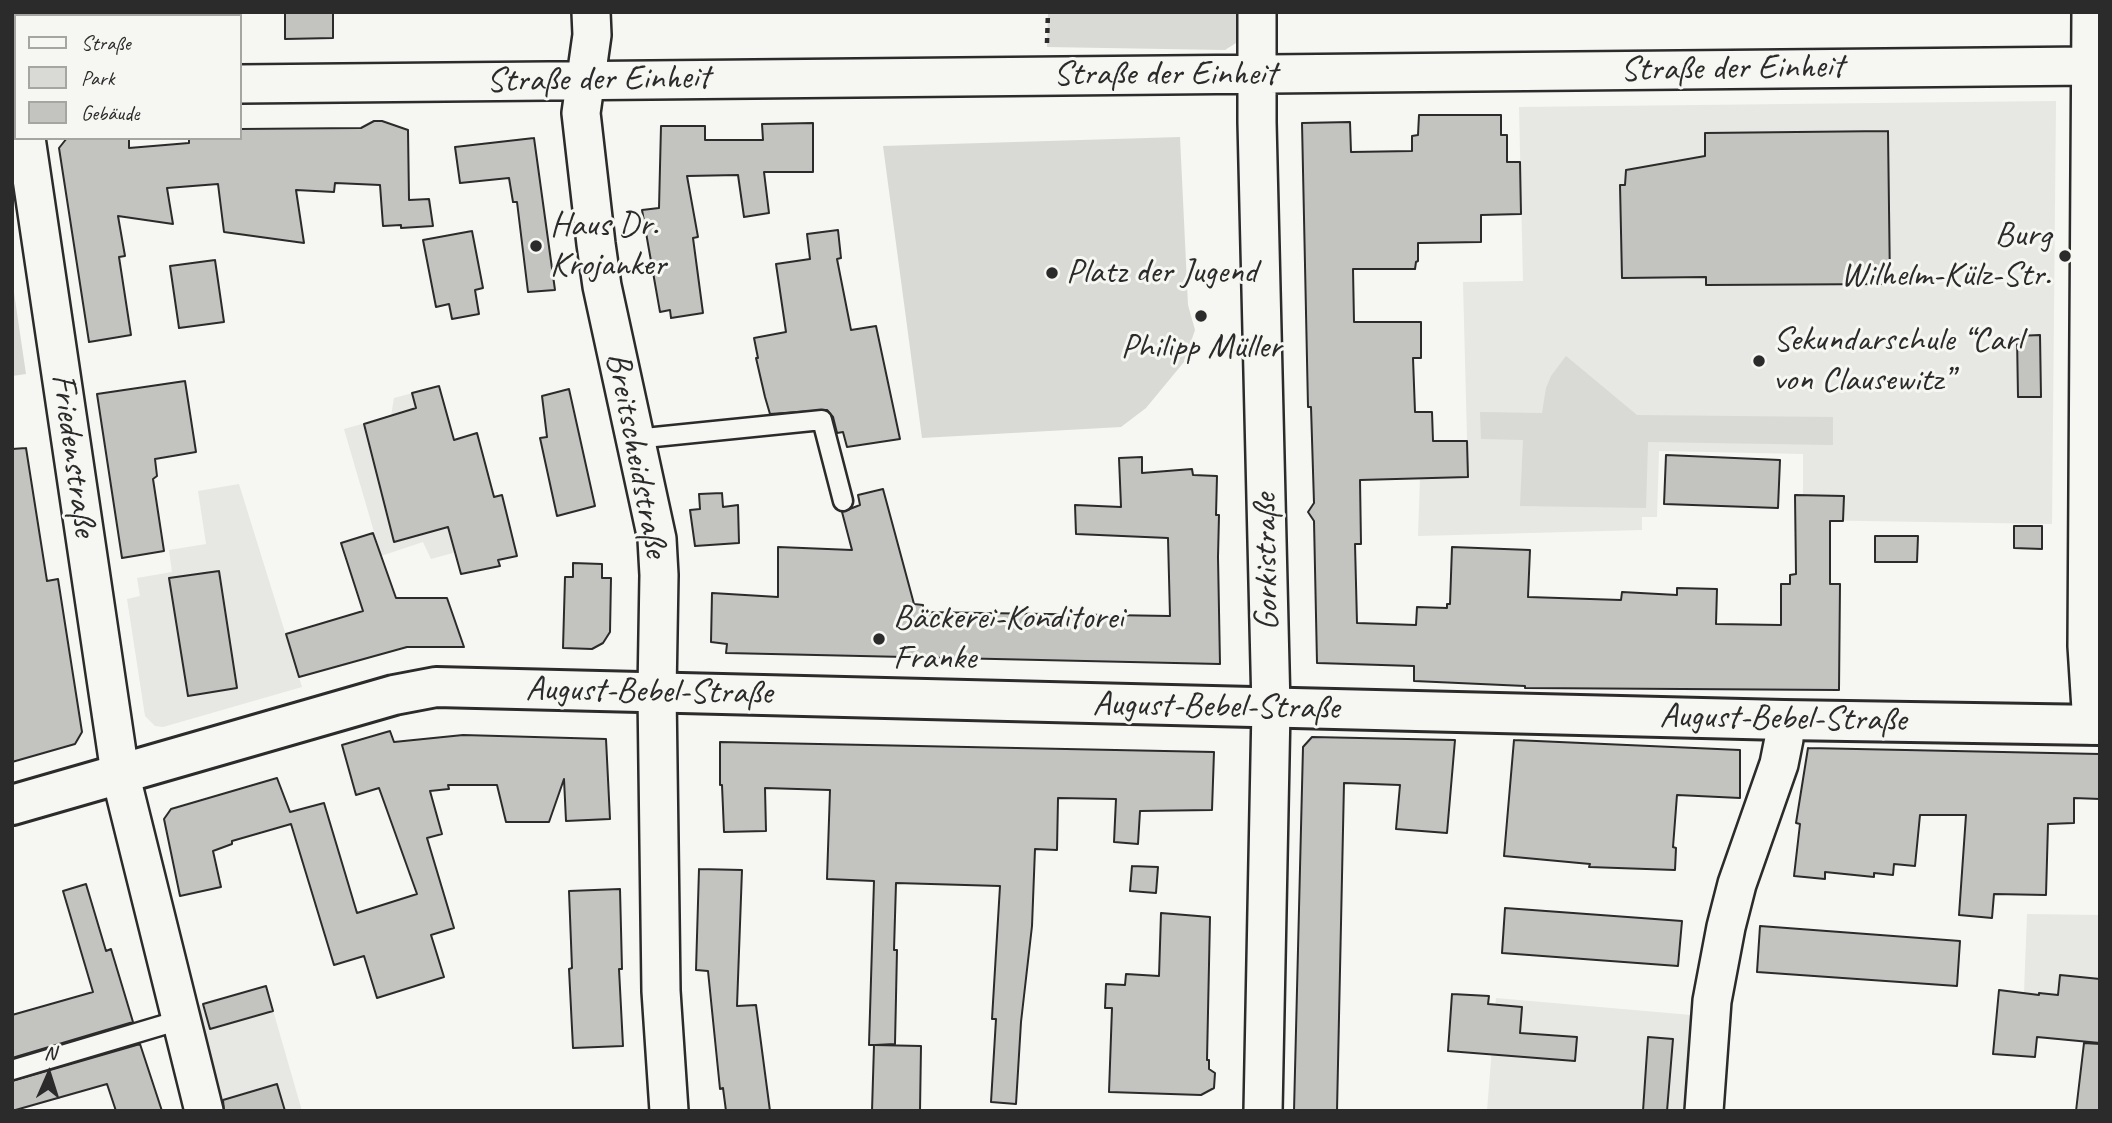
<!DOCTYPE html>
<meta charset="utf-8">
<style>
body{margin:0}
#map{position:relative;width:2112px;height:1123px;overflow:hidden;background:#f6f6f2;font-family:Caveat,sans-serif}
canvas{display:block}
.frame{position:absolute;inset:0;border:14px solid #2b2b2b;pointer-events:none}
.legend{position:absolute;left:14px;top:14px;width:228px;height:126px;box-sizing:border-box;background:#f6f6f2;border:2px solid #a5a5a2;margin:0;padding:9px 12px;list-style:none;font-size:21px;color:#2b2b2b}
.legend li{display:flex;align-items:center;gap:14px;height:35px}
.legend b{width:35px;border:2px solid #a5a5a2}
.north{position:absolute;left:14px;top:1039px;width:70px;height:70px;-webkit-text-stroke:5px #f6f6f2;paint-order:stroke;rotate:3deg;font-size:19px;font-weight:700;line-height:28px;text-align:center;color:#2b2b2b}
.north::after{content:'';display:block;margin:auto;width:24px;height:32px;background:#2b2b2b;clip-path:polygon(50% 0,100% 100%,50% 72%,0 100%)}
</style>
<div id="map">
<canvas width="2112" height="1123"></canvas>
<div class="frame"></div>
<ul class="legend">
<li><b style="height:9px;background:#f6f6f2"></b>Straße</li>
<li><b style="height:19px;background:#d9d9d5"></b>Park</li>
<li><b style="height:19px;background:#c3c3c0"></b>Gebäude</li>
</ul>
<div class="north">N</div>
</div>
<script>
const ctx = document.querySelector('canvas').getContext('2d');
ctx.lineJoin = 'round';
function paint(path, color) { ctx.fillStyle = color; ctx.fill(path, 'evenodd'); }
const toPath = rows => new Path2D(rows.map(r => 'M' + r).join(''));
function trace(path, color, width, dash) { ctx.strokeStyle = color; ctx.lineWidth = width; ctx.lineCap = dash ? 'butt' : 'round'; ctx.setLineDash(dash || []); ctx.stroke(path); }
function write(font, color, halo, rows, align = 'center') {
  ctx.font = font + ' Caveat,sans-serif'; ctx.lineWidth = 6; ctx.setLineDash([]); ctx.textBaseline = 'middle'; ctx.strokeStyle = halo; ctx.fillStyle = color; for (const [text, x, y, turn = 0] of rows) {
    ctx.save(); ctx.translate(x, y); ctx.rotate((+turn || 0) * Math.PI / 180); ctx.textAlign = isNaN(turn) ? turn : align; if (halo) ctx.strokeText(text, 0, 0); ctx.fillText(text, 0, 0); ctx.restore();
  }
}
paint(toPath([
 [2056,101,2052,524,1803,520,1803,454,1659,451,1657,517,1642,517,1642,530,1418,536,1420,478,1468,477,1463,282,1523,281,1519,107],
 [439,386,482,545,431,559,423,542,381,556,344,429,391,416,394,398],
 [239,484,302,687,163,727,155,726,145,716,127,599,140,596,137,578,172,572,169,550,206,544,198,491],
 [2027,914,2100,915,2100,999,2039,993,2039,995,2024,993],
 [266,986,302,1111,226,1111,197,1006],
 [1496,998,1691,1015,1684,1111,1487,1111]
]), '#e7e7e3');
paint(toPath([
 [1048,12,1237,12,1236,43,1225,50,1047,47],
 [1180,137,1188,305,1195,330,1184,362,1146,408,1121,427,922,438,883,146],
 [12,279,26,374,12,376],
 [1566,356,1637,415,1833,417,1833,445,1648,442,1646,508,1520,506,1523,440,1481,439,1480,412,1542,413,1546,388,1551,376]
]), '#d9d9d5');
const building = toPath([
 [285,12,333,12,333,38,285,39,285,12],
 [1419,115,1501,115,1501,135,1507,135,1507,162,1520,162,1521,214,1481,215,1481,242,1418,243,1418,261,1416,262,1415,269,1353,269,1354,322,1421,322,1421,358,1413,358,1415,412,1432,412,1433,441,1467,441,1468,477,1360,480,1361,544,1355,544,1357,623,1416,625,1417,607,1447,608,1447,604,1450,604,1452,547,1530,550,1528,597,1621,600,1622,592,1677,595,1677,588,1717,589,1716,624,1781,625,1781,584,1790,584,1790,575,1796,574,1795,495,1844,496,1843,521,1830,521,1830,584,1840,584,1839,690,1525,688,1525,686,1414,681,1414,666,1317,663,1314,521,1308,512,1314,503,1311,407,1308,407,1302,123,1350,122,1351,152,1412,151,1412,136,1418,135,1419,115],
 [374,121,382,121,408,130,409,200,429,199,433,226,401,228,401,225,383,226,380,185,335,183,334,192,296,190,304,243,224,232,218,184,167,188,173,224,118,216,125,256,119,257,131,335,89,342,59,148,67,138,129,138,129,148,189,143,189,138,240,138,240,129,361,128,374,121],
 [813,123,813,172,764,172,769,213,744,217,738,175,687,176,698,237,693,238,703,313,671,318,670,310,660,312,642,210,659,208,661,126,705,126,705,140,763,140,762,124,813,123],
 [1888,131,1890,284,1706,285,1706,277,1622,278,1620,185,1625,185,1626,170,1705,156,1705,133,1888,131],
 [534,138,555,290,528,292,517,202,513,202,509,178,460,183,455,147,534,138],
 [838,230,841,258,837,259,851,330,876,326,900,439,847,447,843,432,837,433,833,417,827,410,770,414,765,397,756,358,758,358,754,338,786,332,776,264,810,259,807,234,838,230],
 [472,231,483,288,475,290,479,314,452,319,449,304,436,307,423,240,472,231],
 [215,260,224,322,179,328,170,266,215,260],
 [2040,335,2041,397,2018,397,2017,336,2040,335],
 [185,381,196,452,155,459,157,476,153,479,164,551,122,558,97,394,185,381],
 [439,386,454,440,477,433,494,497,502,495,517,556,498,560,500,566,461,574,448,527,394,542,364,424,416,408,412,393,439,386],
 [569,389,595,506,557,516,540,438,547,437,542,396,569,389],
 [26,448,47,581,58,579,82,732,75,744,12,762,12,449,26,448],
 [1666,455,1780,460,1778,508,1664,504,1666,455],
 [1142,457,1142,473,1192,469,1193,475,1217,476,1216,515,1219,515,1218,557,1220,664,726,653,727,644,711,642,712,593,778,597,778,547,852,550,842,512,860,505,858,495,883,489,914,604,923,605,923,612,1170,616,1168,538,1076,534,1075,505,1121,507,1119,458,1142,457],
 [722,493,723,507,738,505,739,543,695,546,690,510,700,509,699,494,722,493],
 [2014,526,2042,526,2042,549,2014,548,2014,526],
 [373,533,396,598,447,598,464,647,407,647,299,677,286,634,363,611,341,543,373,533],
 [1875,536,1918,536,1917,562,1875,562,1875,536],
 [573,563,602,564,602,578,611,578,610,632,603,643,592,649,563,648,565,577,573,577,573,563],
 [219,571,237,688,188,696,169,578,219,571],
 [390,731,394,742,463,735,606,739,610,819,566,821,564,779,549,822,506,822,497,785,448,785,449,789,430,791,442,834,427,838,454,928,431,935,444,977,377,998,364,956,334,965,291,824,232,841,232,844,213,851,221,887,180,896,164,819,171,809,277,778,290,812,324,803,357,913,417,894,379,788,356,795,342,745,390,731],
 [1312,737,1455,740,1447,833,1396,829,1400,785,1344,783,1337,1111,1294,1111,1303,747,1312,737],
 [1514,740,1740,750,1740,798,1677,795,1673,847,1676,848,1675,870,1589,867,1590,864,1504,856,1514,740],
 [720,742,1214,752,1212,810,1140,811,1138,844,1114,842,1116,799,1058,798,1057,850,1035,849,1032,926,1021,1022,1016,1104,991,1102,996,1019,992,1019,1000,886,896,883,894,950,897,950,895,1044,875,1045,921,1046,920,1111,872,1111,874,1045,869,1045,874,881,827,879,830,790,765,788,766,831,724,832,722,785,720,785,720,742],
 [1808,748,2100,754,2100,799,2074,798,2074,823,2048,824,2046,895,1994,894,1992,918,1959,915,1966,815,1920,815,1915,866,1894,864,1893,875,1874,873,1874,877,1825,872,1825,879,1794,876,1800,824,1796,823,1808,748],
 [1132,866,1158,867,1156,893,1130,891,1132,866],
 [699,869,742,870,737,1006,756,1005,770,1111,726,1111,723,1088,720,1089,708,971,696,970,699,869],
 [86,884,106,951,111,949,133,1022,12,1058,12,1015,93,992,63,891,86,884],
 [620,889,622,969,619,969,623,1046,573,1048,569,969,572,968,569,891,620,889],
 [1505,908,1682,921,1678,966,1502,953,1505,908],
 [1161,913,1210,917,1207,1060,1209,1060,1209,1069,1215,1073,1214,1088,1201,1095,1109,1092,1112,1008,1105,1008,1106,984,1125,985,1126,974,1159,976,1161,913],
 [1760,926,1960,941,1957,986,1757,972,1760,926],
 [2060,975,2100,979,2100,1043,2037,1037,2035,1057,1993,1054,1999,990,2039,995,2039,993,2058,995,2060,975],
 [266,986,273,1011,210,1029,203,1004,266,986],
 [1452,994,1489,996,1488,1004,1522,1007,1520,1033,1577,1037,1575,1061,1448,1051,1452,994],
 [1648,1037,1673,1039,1667,1111,1643,1111,1648,1037],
 [2084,1043,2100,1044,2100,1111,2076,1111,2084,1043],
 [140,1044,162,1111,116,1111,107,1084,12,1111,12,1081,140,1044],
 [277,1084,285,1111,224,1111,223,1100,277,1084]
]);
paint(building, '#c3c3c0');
trace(building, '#2b2b2b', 2);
const lane = toPath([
 [635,439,822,420,843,501],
 [12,1070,180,1020]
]);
const street = toPath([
 [591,12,592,35,581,113,596,244,602,286,657,539,659,575,657,692,661,991,669,1111],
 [1257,12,1257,122,1271,708,1263,1111],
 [2091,12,2087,646,2092,725],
 [12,49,16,73],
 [240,84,2090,66],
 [26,138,120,773,204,1111],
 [1704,1111,1712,1001,1726,927,1737,884,1779,764,1784,739,1784,720]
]);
const secondary = toPath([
 [12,805,394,695,436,687,1784,720,2100,725]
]);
trace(lane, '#2b2b2b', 23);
trace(street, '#2b2b2b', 42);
trace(secondary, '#2b2b2b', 44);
trace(toPath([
 [1047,43,1048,12]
]), '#2b2b2b', 4.5, [5, 5]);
trace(lane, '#f6f6f2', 18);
trace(street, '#f6f6f2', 37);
trace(secondary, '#f6f6f2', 38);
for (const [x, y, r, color] of [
 [536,246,7,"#2b2b2b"],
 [2065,256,7,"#2b2b2b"],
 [1052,273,7,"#2b2b2b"],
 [1201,316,7,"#2b2b2b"],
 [1759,361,7,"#2b2b2b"],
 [879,639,7,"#2b2b2b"]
]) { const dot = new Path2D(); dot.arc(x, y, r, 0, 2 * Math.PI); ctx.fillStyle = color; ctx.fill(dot); trace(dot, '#f6f6f2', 2.5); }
write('35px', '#2b2b2b', '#f6f6f2', [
 ["Straße der Einheit",1732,69,-1],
 ["Straße der Einheit",1165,75],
 ["Straße der Einheit",598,80,-1],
 ["Friedenstraße",73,455,82],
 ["Breitscheidstraße",636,455,79],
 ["Gorkistraße",1267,562,-91],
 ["August-Bebel-Straße",649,692,1],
 ["August-Bebel-Straße",1216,707,1],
 ["August-Bebel-Straße",1783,719,1]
]);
write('35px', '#2b2b2b', '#f6f6f2', [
 ["Haus Dr.",550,226],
 ["Krojanker",550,266],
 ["Burg",2051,236,"right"],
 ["Wilhelm-Külz-Str.",2051,276,"right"],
 ["Platz der Jugend",1066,273],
 ["Sekundarschule “Carl",1773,341],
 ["von Clausewitz”",1773,381],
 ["Philipp Müller",1201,348,"center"],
 ["Bäckerei-Konditorei",893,619],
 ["Franke",893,659]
], 'left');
</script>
